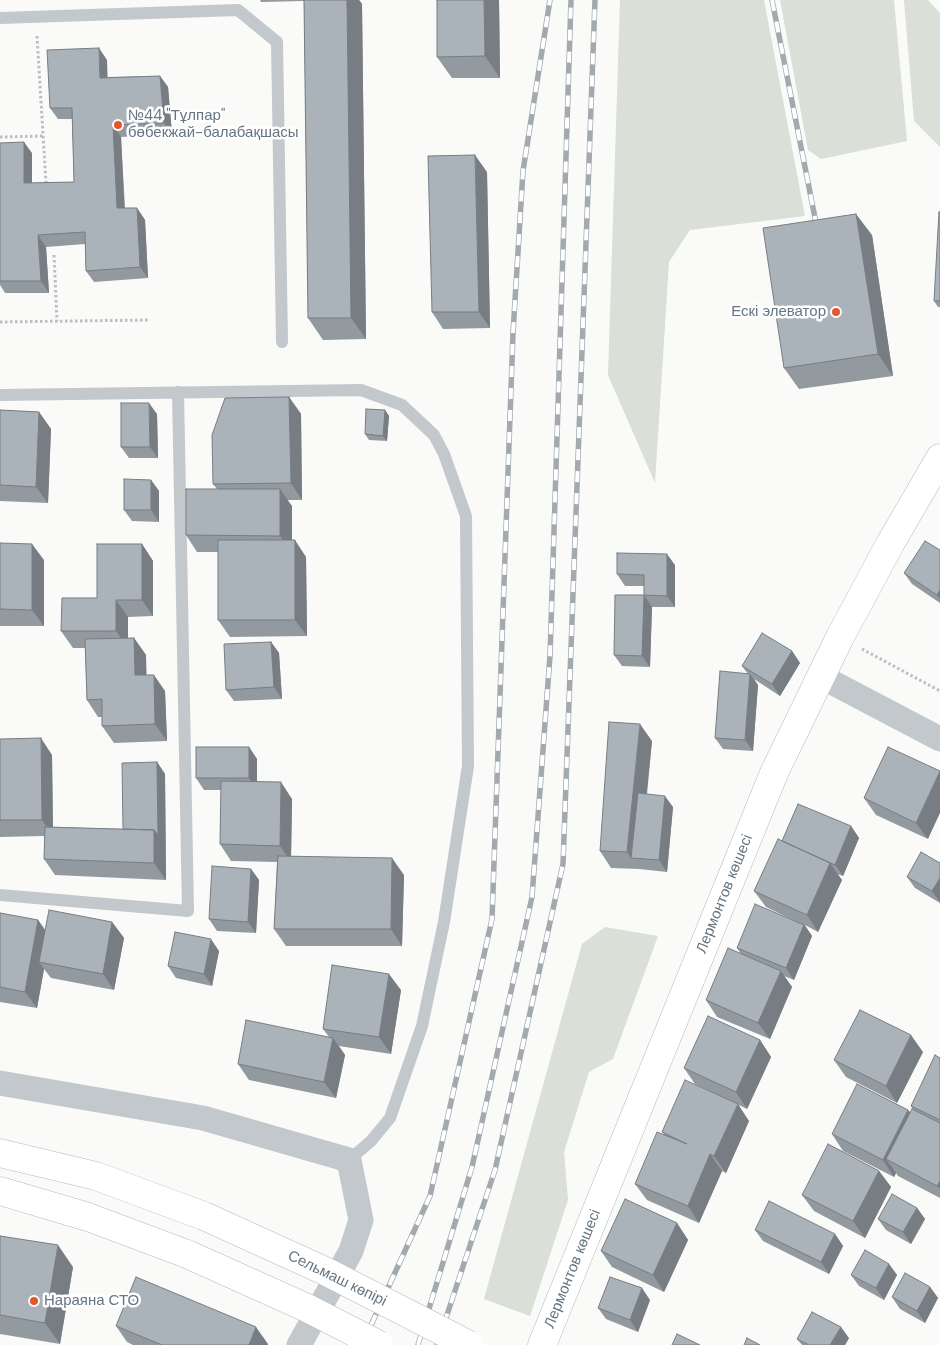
<!DOCTYPE html>
<meta charset="utf-8">
<style>
body{margin:0}
canvas{display:block;background:#fafaf8}
</style>
<canvas width="940" height="1345"></canvas>
<script>
const ctx = document.querySelector('canvas').getContext('2d');
ctx.lineJoin = 'round';
function paint(path, color) { ctx.fillStyle = color; ctx.fill(path, 'evenodd'); }
const toPath = rows => new Path2D(rows.map(r => 'M' + r).join(''));
function trace(path, color, width, dash) { ctx.strokeStyle = color; ctx.lineWidth = width; ctx.lineCap = dash ? 'butt' : 'round'; ctx.setLineDash(dash || []); ctx.stroke(path); }
function write(font, color, halo, rows, align = 'center') {
  ctx.font = font + ' "DM Sans",sans-serif'; ctx.lineWidth = 5; ctx.setLineDash([]); ctx.textBaseline = 'middle'; ctx.strokeStyle = halo; ctx.fillStyle = color; for (const [text, x, y, turn = 0] of rows) {
    ctx.save(); ctx.translate(x, y); ctx.rotate((+turn || 0) * Math.PI / 180); ctx.textAlign = isNaN(turn) ? turn : align; if (halo) ctx.strokeText(text, 0, 0); ctx.fillText(text, 0, 0); ctx.restore();
  }
}
paint(toPath([
 [620,0,764,0,805,216,690,230,669,262,655,483,608,375],
 [780,0,894,0,907,141,821,159,808,150],
 [904,0,928,0,940,13,940,147,914,121],
 [605,927,658,936,613,1059,589,1072,564,1152,568,1200,530,1316,484,1299,582,944]
]), '#dadfd7');
const secondary = toPath([
 [0,1153,96,1176,204,1216],
 [0,1191,88,1217,187,1254],
 [542,1345,774,773,840,637,890,544,940,458]
]);
trace(secondary, '#b3babf', 29);
trace(toPath([
 [37,36,46,183],
 [0,137,43,136],
 [54,255,57,321],
 [0,322,150,320],
 [862,649,940,691]
]), '#bbbfc2', 3, [2.5, 2.5]);
trace(toPath([
 [0,18,238,10,277,42,282,342],
 [0,395,361,390,402,405,434,435,444,454,466,516,468,766,444,922,422,1026,390,1118,371,1141,349,1160],
 [0,895,188,911,178,392]
]), '#c3c8cc', 12);
trace(toPath([
 [822,677,940,739],
 [0,1083,203,1118,349,1160,361,1220,351,1251,299,1345]
]), '#c3c8cc', 25);
trace(secondary, '#fff', 28);
const rail = toPath([
 [772,0,818,233],
 [362,1345,430,1196,492,919,513,333,523,171,550,0],
 [418,1345,472,1167,532,897,550,656,571,0],
 [437,1345,495,1170,563,864,595,0]
]);
trace(rail, '#a2aab0', 5.5);
trace(rail, '#fff', 4, [11]);
const secondaryBridge = toPath([
 [204,1216,325,1271,469,1345],
 [187,1254,307,1308,379,1345]
]);
trace(secondaryBridge, '#b3babf', 29, []);
trace(secondaryBridge, '#fff', 28);
paint(toPath([
 [260,0,359,0,362,4,366,339,323,340,308,318,304,1,261,2],
 [437,0,499,0,500,78,452,78,437,57],
 [107,60,107,77,160,76,168,87,172,134,121,137,125,208,137,208,145,220,148,278,94,282,86,271,85,244,46,247,49,293,5,293,0,285,0,143,32,153,32,183,74,182,72,119,58,119,50,108],
 [487,172,490,328,443,329,432,312],
 [940,212,940,307,938,307,934,301],
 [872,235,893,376,799,389,784,368],
 [289,397,301,414,302,500,287,500,292,506,292,540,306,557,307,636,230,637,218,620,218,552,197,552,186,535,217,489,213,484],
 [0,410,39,412,51,429,48,503,0,501],
 [385,410,389,416,387,441,369,440,365,434],
 [157,414,158,458,129,458,121,447],
 [151,480,159,491,159,522,132,521,124,510],
 [0,543,44,560,44,626,0,626],
 [142,544,153,561,153,616,128,617,128,638,134,638,146,655,146,675,165,691,167,741,114,743,102,726,102,717,98,717,87,700,85,648,73,648,61,631,97,598],
 [940,550,940,603,912,584,904,573],
 [675,565,675,607,652,607,650,667,622,666,614,655,644,595,644,586,625,586,617,574],
 [271,642,279,653,282,699,234,701,226,690],
 [792,651,800,663,780,696,754,679,758,685,753,751,723,749,715,738,748,674,742,666],
 [0,739,52,755,53,827,123,829,157,762,165,774,166,880,55,875,44,859,44,836,0,837],
 [652,741,647,794,673,807,667,872,639,869,611,868,600,851],
 [249,747,257,759,257,782,292,799,291,856,404,875,402,946,286,946,274,929,277,862,231,861,220,844,221,790,204,790,196,778],
 [888,747,928,839,876,815,864,798],
 [851,826,859,838,843,876,837,874,842,880,818,932,805,925,812,936,794,980,784,976,792,987,770,1039,717,1017,706,1000,741,954,737,948,799,923,766,907,754,891,782,841],
 [940,863,940,903,915,888,907,877],
 [251,869,259,880,256,933,217,931,209,919],
 [0,913,38,920,45,930,112,922,124,938,114,990,51,978,44,969,37,1008,0,1002],
 [219,951,212,986,176,978,168,966],
 [401,990,391,1054,339,1046,345,1055,336,1098,249,1080,238,1064,329,1037,323,1029],
 [760,1040,771,1057,747,1109,695,1084,684,1068],
 [923,1052,897,1103,846,1077,834,1060],
 [940,1058,940,1198,898,1176,896,1173,894,1177,843,1151,832,1134,908,1110,910,1112,913,1110,911,1106],
 [749,1121,726,1173,722,1171,699,1223,647,1200,635,1184,664,1134,662,1132],
 [879,1171,891,1187,865,1238,814,1211,802,1195],
 [917,1208,925,1219,911,1244,886,1230,878,1219],
 [677,1223,688,1240,664,1292,612,1267,601,1251],
 [755,1230,835,1234,843,1246,829,1274,763,1241],
 [0,1236,73,1267,60,1344,0,1334],
 [889,1264,897,1275,884,1300,859,1286,851,1275],
 [930,1287,938,1298,925,1323,900,1309,892,1297],
 [650,1300,638,1332,606,1319,598,1308],
 [116,1326,268,1344,268,1345,133,1345,127,1342],
 [849,1338,845,1345,802,1345,797,1339]
]), '#929a9f');
paint(toPath([
 [347,0,359,0,362,4,366,339,351,318],
 [484,0,499,0,500,78,485,56],
 [99,48,107,60,108,89,100,78],
 [160,76,168,87,172,134,164,123],
 [113,125,121,137,125,220,117,208],
 [24,142,32,153,32,194,24,183],
 [475,155,487,172,490,328,479,312],
 [137,208,145,220,148,278,140,267],
 [856,214,872,235,893,376,878,354],
 [38,235,46,247,49,293,41,281],
 [289,397,301,414,302,500,291,483],
 [149,403,157,414,158,458,150,447],
 [385,410,389,416,387,441,383,436],
 [39,412,51,429,48,503,36,487],
 [151,480,159,491,159,522,151,510],
 [280,489,292,506,292,552,280,536],
 [295,540,306,557,307,636,295,620],
 [32,544,44,560,44,626,32,610],
 [142,544,153,561,153,616,142,600],
 [667,554,675,565,675,607,667,596],
 [940,590,940,599,937,595],
 [644,595,652,607,650,667,642,656],
 [116,600,128,617,128,648,116,631],
 [134,638,146,655,147,692,135,675],
 [271,642,279,653,282,699,274,687],
 [792,651,800,663,780,696,772,684],
 [750,674,758,685,753,751,745,740],
 [154,675,165,691,167,741,155,724],
 [640,724,652,741,640,858,631,858,627,852],
 [41,738,52,755,53,836,42,820],
 [249,747,257,759,257,790,249,778],
 [157,762,165,774,166,880,154,863,154,830],
 [940,771,940,813,928,839,916,823],
 [281,782,292,799,291,862,280,846],
 [665,796,673,807,667,872,659,860],
 [851,826,859,838,843,876,835,865],
 [392,858,404,875,402,946,391,929],
 [830,863,842,880,818,932,807,915],
 [251,869,259,880,256,933,248,922],
 [940,878,940,902,932,891],
 [38,920,50,937,39,962,44,969,37,1008,25,992],
 [112,922,124,938,114,990,103,974],
 [804,925,812,936,794,980,786,968],
 [211,939,219,951,212,986,204,974],
 [781,971,792,987,770,1039,758,1023],
 [389,974,401,990,391,1054,379,1037],
 [911,1035,923,1052,897,1103,886,1086],
 [333,1038,345,1055,336,1098,324,1082],
 [760,1040,771,1057,747,1109,736,1092],
 [738,1104,749,1121,726,1173,714,1156],
 [908,1110,920,1127,886,1159,896,1173,894,1177,883,1160],
 [710,1154,722,1171,699,1223,688,1206],
 [879,1171,891,1187,865,1238,853,1221],
 [940,1181,940,1189,937,1186],
 [917,1208,925,1219,911,1244,903,1232],
 [677,1223,688,1240,664,1292,653,1275],
 [835,1234,843,1246,829,1274,821,1262],
 [58,1245,73,1267,60,1344,45,1323],
 [889,1264,897,1275,884,1300,876,1288],
 [930,1287,938,1298,925,1323,917,1311],
 [642,1288,650,1300,638,1332,630,1320],
 [256,1327,268,1344,268,1345,249,1345],
 [841,1327,849,1338,845,1345,830,1345]
]), '#777d82');
const building = toPath([
 [304,0,347,0,351,318,308,318,304,0],
 [437,0,484,0,485,56,437,57,437,0],
 [99,48,100,78,160,76,164,123,113,125,117,208,137,208,140,267,86,271,85,232,38,235,41,281,0,281,0,143,24,142,24,183,74,182,72,108,50,108,47,50,99,48],
 [475,155,479,312,432,312,428,156,475,155],
 [939,212,940,212,940,301,934,301,939,212],
 [856,214,878,354,784,368,763,228,856,214],
 [289,397,291,483,213,484,212,435,225,398,289,397],
 [121,403,149,403,150,447,121,447,121,403],
 [366,409,385,410,383,436,365,434,366,409],
 [0,410,39,412,36,487,0,485,0,410],
 [124,479,151,480,151,510,124,510,124,479],
 [186,489,280,489,280,536,186,535,186,489],
 [218,540,295,540,295,620,218,620,218,540],
 [925,541,940,550,940,590,937,595,904,573,925,541],
 [0,543,32,544,32,610,0,609,0,543],
 [97,544,142,544,142,600,116,600,116,631,61,631,62,598,97,598,97,544],
 [617,553,667,554,667,596,644,595,642,656,614,655,615,595,644,595,644,575,617,574,617,553],
 [762,633,792,651,772,684,742,666,762,633],
 [134,638,135,675,154,675,155,724,102,726,102,699,87,700,85,639,134,638],
 [271,642,274,687,226,690,224,644,271,642],
 [720,671,750,674,745,740,715,738,720,671],
 [609,722,640,724,627,852,600,851,609,722],
 [41,738,42,820,0,820,0,739,41,738],
 [196,747,249,747,249,778,196,778,196,747],
 [888,747,940,771,916,823,864,798,888,747],
 [157,762,158,835,154,830,123,829,122,763,157,762],
 [221,781,281,782,280,846,220,844,221,781],
 [638,793,665,796,659,860,631,858,638,793],
 [798,804,851,826,835,865,782,841,798,804],
 [45,827,154,830,154,863,44,859,45,827],
 [778,839,830,863,807,915,754,891,778,839],
 [921,852,940,863,940,878,932,891,907,877,921,852],
 [278,856,392,858,391,929,274,929,278,856],
 [212,866,251,869,248,922,209,919,212,866],
 [755,904,804,925,786,968,737,948,755,904],
 [49,910,112,922,103,974,39,962,49,910],
 [0,913,38,920,25,992,0,987,0,913],
 [175,932,211,939,204,974,168,966,175,932],
 [728,948,781,971,758,1023,706,1000,728,948],
 [332,965,389,974,379,1037,323,1029,332,965],
 [860,1010,911,1035,886,1086,834,1060,860,1010],
 [708,1016,760,1040,736,1092,684,1068,708,1016],
 [246,1020,333,1038,324,1082,238,1064,246,1020],
 [935,1055,940,1058,940,1120,911,1106,935,1055],
 [685,1080,738,1104,714,1156,710,1154,688,1206,635,1184,657,1132,687,1144,662,1132,685,1080],
 [857,1084,908,1110,883,1160,832,1134,857,1084],
 [912,1109,940,1123,940,1181,937,1186,886,1159,912,1109],
 [828,1144,879,1171,853,1221,802,1195,828,1144],
 [892,1194,917,1208,903,1232,878,1219,892,1194],
 [625,1199,677,1223,653,1275,601,1251,625,1199],
 [769,1201,835,1234,821,1262,755,1230,769,1201],
 [0,1236,58,1245,45,1323,0,1315,0,1236],
 [865,1250,889,1264,876,1288,851,1275,865,1250],
 [905,1273,930,1287,917,1311,892,1297,905,1273],
 [136,1277,256,1327,249,1345,162,1345,116,1326,136,1277],
 [610,1277,642,1288,630,1320,598,1308,610,1277],
 [812,1312,841,1327,830,1345,809,1345,797,1339,812,1312],
 [677,1334,700,1345,672,1345,677,1334],
 [747,1338,760,1345,744,1345,747,1338]
]);
paint(building, '#aab3b9');
trace(building, '#777d82', 1);
for (const [x, y, r, color] of [
 [118,125,5,"#e4572e"],
 [836,312,5,"#e4572e"],
 [34,1301,5,"#e4572e"]
]) { const dot = new Path2D(); dot.arc(x, y, r, 0, 2 * Math.PI); ctx.fillStyle = color; ctx.fill(dot); trace(dot, '#fff', 2); }
write('15px', '#657683', '#fff', [
 ["№44 \"Тұлпар\"",128,116],
 ["бөбекжай-балабақшасы",128,133],
 ["Ескі элеватор",826,312,"right"],
 ["Нараяна СТО",44,1301]
], 'left');
write('15px', '#657683', '#fff', [
 ["Лермонтов көшесі",725,894,-68],
 ["Лермонтов көшесі",573,1269,-68],
 ["Сельмаш көпірі",337,1279,26]
]);
</script>
